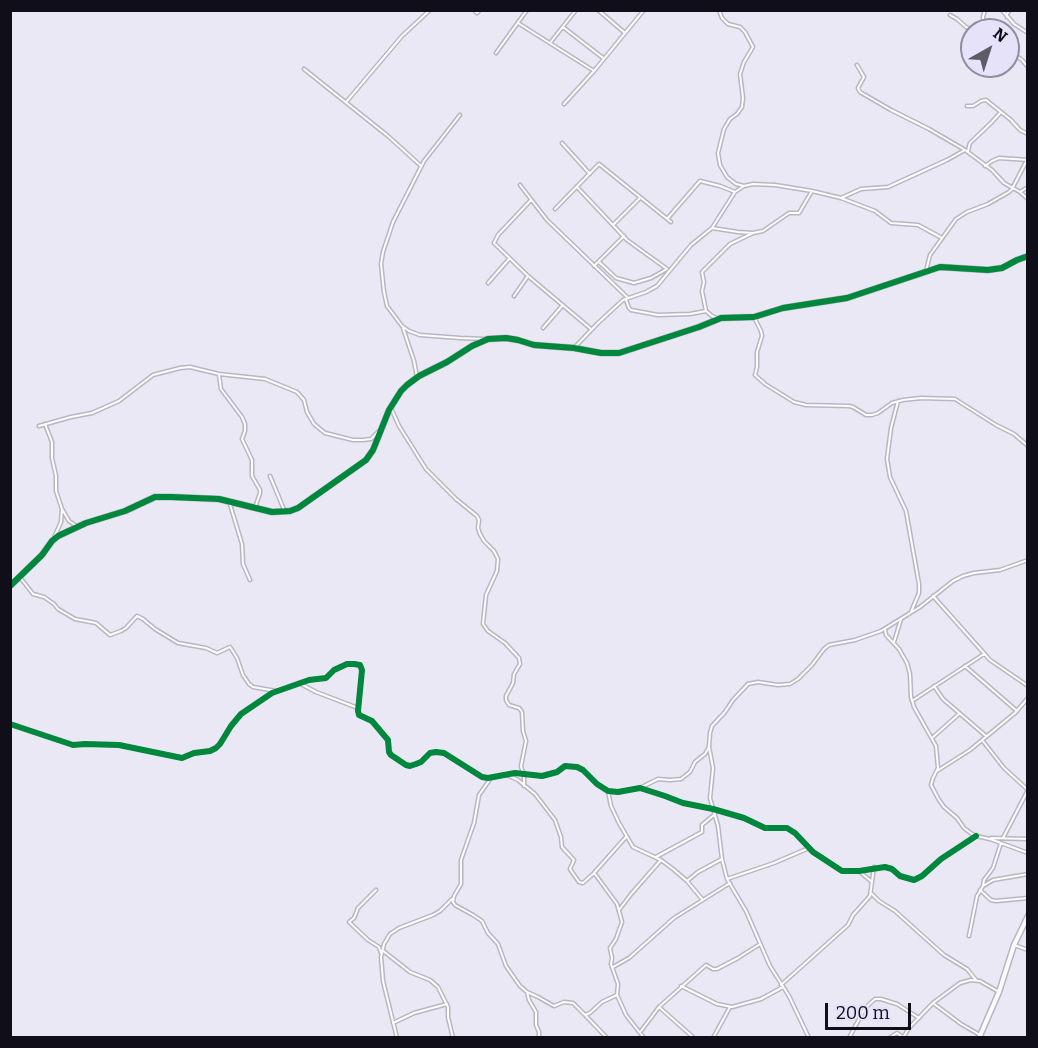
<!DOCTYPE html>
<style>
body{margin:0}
#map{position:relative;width:1038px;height:1048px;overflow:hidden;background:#e9e8f4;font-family:Bitter,serif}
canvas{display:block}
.frame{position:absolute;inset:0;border:12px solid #100f19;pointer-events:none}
.north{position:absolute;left:960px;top:18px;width:60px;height:60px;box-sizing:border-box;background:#e5e2fa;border:2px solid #908ea0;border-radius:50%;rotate:39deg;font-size:16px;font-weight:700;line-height:24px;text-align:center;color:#100f19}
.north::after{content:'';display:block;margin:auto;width:21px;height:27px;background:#5c5b66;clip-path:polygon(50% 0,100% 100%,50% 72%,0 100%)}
.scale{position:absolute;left:825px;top:1003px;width:86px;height:27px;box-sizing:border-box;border:3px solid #100f19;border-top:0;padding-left:8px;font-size:18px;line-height:21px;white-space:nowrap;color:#100f19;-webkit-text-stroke:4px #e5e2fa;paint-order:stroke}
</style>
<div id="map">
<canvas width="1038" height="1048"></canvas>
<div class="frame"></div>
<div class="north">N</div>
<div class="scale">200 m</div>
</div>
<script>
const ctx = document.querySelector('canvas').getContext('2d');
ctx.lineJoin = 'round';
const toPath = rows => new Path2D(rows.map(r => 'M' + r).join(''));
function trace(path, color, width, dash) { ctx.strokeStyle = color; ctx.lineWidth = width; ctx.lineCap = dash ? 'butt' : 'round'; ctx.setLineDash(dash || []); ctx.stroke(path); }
const street = toPath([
 [474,10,477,13,480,10],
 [598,10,625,33],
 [719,10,722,18,728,24,740,27,745,32,753,47,744,62,740,74,743,98,742,107,737,114,730,119,724,129,718,153,720,165,727,177,736,184,744,186],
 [1002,10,1014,24,1028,33],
 [950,15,957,19,966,27,972,30],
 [1007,17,1007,14,1010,10],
 [518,23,594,71],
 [563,27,603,58],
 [984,30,983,17,985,10],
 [550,43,576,10],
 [1008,50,1022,60,1028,67],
 [496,53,527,10],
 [857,65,864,77,858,88,860,92,891,110,929,129,965,150,992,170,1004,183,1020,192,1028,199],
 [304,69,388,136,421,166],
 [347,101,402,36,430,10],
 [564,104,594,71,644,10],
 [967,106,973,106,981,101,986,100,1011,120,1020,130,1028,134],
 [460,115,424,161,393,222,383,252,381,264,384,292,387,306,402,326,409,331,420,335,460,338,485,339],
 [562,143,590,174],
 [968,152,969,146,970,143,991,123,1001,112],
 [985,166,992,161,999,158,1028,160],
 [520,185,547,220,628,298],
 [577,187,627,240,667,269,651,278,634,283,616,278,599,262],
 [1020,192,1028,187],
 [841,198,861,189,888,187,947,160,965,150],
 [531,200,498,235,494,243,528,276,591,329],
 [555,209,599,164,671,222],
 [667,219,700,181,720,186,735,192],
 [613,225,640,198],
 [712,228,738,232,753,233,763,231,789,213,799,213,812,191],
 [594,266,624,236],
 [926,271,930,255,956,219,967,212,988,204,1009,192,1012,189,1027,160],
 [488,283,509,259],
 [514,296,528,276],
 [626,300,629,308,631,310,658,315,690,314,706,311],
 [754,317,761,331,762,336,757,352,757,367,755,375,765,384,794,402,806,405,849,406,853,407,866,415,872,415,878,413,892,403,903,400,921,398,955,399,996,425,1014,434,1028,446],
 [719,319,712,316,706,311,702,291,704,282,702,272,730,244,753,233],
 [403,328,414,361,417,377],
 [543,328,562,306],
 [574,348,598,323,623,300,646,292,657,286,691,245,712,228,735,192,744,186,753,184,775,185,812,191,841,198,875,211,891,223,918,225,942,238],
 [219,375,221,389,242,417,245,424,245,431,242,439,252,460,252,476,260,490,260,493,255,508],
 [898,401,891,428,887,459,890,477,906,511,919,584,919,593,911,612],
 [391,408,399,426,426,469,456,499,477,516,479,520,478,528,480,534,484,541,494,551,498,559,497,571,486,595,483,624,488,631,505,643,519,658,520,664,514,674,513,683,506,696,506,700,509,705,519,708,522,712,523,731,526,741,521,766,522,770,526,775],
 [45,424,52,442,52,458,56,476,56,491,62,509,61,522,53,540],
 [39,426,71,417,92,413,119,401,153,375,180,368,190,367,219,374,265,379,297,392,304,400,307,412,314,424,325,433,353,440,363,440,371,439,380,430],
 [270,476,285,512],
 [229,501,242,544,243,564,250,580],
 [62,509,69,521,78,527],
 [19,576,33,594,44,597,54,604,58,609,75,619,96,623,110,635,121,631,126,628,137,616,143,619,155,629,178,643,206,648,217,653,230,647,237,658,243,675,249,684,253,687,276,691],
 [933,596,990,660,1028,686],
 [885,629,886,635,899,649,907,663,910,674,911,697,914,707,936,746,938,768,933,778,931,785,939,800,944,807,957,818,964,828,972,834,976,836,990,839,1028,853],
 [894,642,901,619],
 [965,666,1017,711],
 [299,683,316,692,358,708],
 [934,686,943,699,986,736],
 [912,701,984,654],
 [10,724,73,745,85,744,119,745,182,758,194,753,210,751,216,748,220,744,231,726,241,714,272,693,309,680,326,678,334,670,347,664,354,664,360,665,362,670,358,711,359,715,372,721,388,740,389,752,391,755,406,765,410,766,416,764,421,762,430,753,436,752,444,753,482,777,488,778,515,773,542,776,557,772,565,766,577,767,583,770,597,784,608,791,618,792,640,788,665,796,683,803,713,809,744,818,765,828,787,828,795,833,813,852,842,871,859,871,885,867,892,869,900,876,914,880,922,876,941,859,976,836],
 [932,738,959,714],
 [982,740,1004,768,1028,790],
 [937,771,970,750,1015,713,1028,698],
 [507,775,518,780,535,794,555,820,561,837,562,847,574,860,570,869,579,882,583,883,593,874,595,874,617,904,622,922,616,939,610,948,612,958,611,964,618,984,617,995,626,1015,644,1038],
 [491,778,479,795,474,823,461,860,461,884,454,896,453,902,455,905,473,915,482,921,488,933,498,944,506,966,520,986,527,992,538,997,554,1006,564,1002,573,1003,585,1015,590,1013,602,1002,617,995],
 [524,786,524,774],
 [640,788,658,779,670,780,681,779,690,772,695,762,705,754,709,747],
 [608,791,611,806,619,823,633,847,661,860,673,869,687,881,702,899],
 [991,838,1028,839],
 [1003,838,1028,790],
 [656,857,702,832,702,825,715,814],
 [859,871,872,882],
 [594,873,626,837],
 [727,879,774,863,809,848],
 [687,881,698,872,722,859],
 [983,886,984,880,993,868,1001,843],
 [376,890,358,908,354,918,349,922,368,940,379,947,381,953],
 [980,890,991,900,996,901,1028,898],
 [871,893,879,901,895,911,944,955,967,969,976,980],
 [619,910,632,893,661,860],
 [969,936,977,896,983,886,993,880,1028,874],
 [1014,945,1028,950],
 [382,950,410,972,430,980,438,987,448,1007,448,1017,453,1038],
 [613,967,629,958,674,918,730,883],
 [781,985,848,925,853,915,870,896,874,867],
 [681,986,717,1004,732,1007,761,999,783,987],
 [527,992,529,1000,536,1012,536,1025,539,1032,539,1038],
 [933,1003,961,1024,980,1035],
 [659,1007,694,1038],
 [585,1015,607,1038],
 [393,1023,414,1013,447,1004],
 [641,1031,659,1007,706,965,713,969,717,969,738,958,760,944],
 [397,1038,383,981,381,957,384,944,390,934,399,928,433,915,440,911,452,899],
 [713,1038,730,1007],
 [809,1038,789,996,770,966,746,911,727,879,722,859,718,826,710,798,713,768,709,747,710,733,712,726,725,712,733,700,748,684,758,682,778,685,790,684,798,679,812,665,824,649,829,645,855,640,881,631,920,607,953,581,963,576,974,573,1000,570,1028,560],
 [849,1038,865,1008,875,999,881,999,897,1004,919,1018],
 [889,1038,897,1033,904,1038],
 [903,1038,909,1028,933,1003,960,983,971,980,980,981,999,992]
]);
const secondary = toPath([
 [10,586,42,555,52,541,58,536,86,523,125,511,155,497,171,497,219,499,272,512,290,511,298,508,366,460,373,450,389,410,401,391,407,385,419,376,447,362,472,346,488,339,506,338,518,340,534,345,574,348,601,353,619,353,699,327,721,318,754,317,783,308,847,298,940,267,988,270,1002,268,1017,260,1028,256],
 [979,1038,999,992,1014,945,1028,916]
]);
trace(street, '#b8b7c1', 5);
trace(secondary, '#b8b7c1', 7);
trace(street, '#fcfcfd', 2);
trace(secondary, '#fcfcfd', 4);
trace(toPath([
 [10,586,42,555,52,541,58,536,86,523,125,511,155,497,171,497,219,499,272,512,290,511,298,508,366,460,373,450,389,410,401,391,407,385,419,376,447,362,472,346,488,339,506,338,518,340,534,345,574,348,601,353,619,353,699,327,721,318,754,317,783,308,847,298,940,267,988,270,1002,268,1017,260,1028,256],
 [10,724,73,745,85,744,119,745,182,758,194,753,210,751,216,748,220,744,231,726,241,714,272,693,309,680,326,678,334,670,347,664,354,664,360,665,362,670,358,711,359,715,372,721,388,740,389,752,391,755,406,765,410,766,416,764,421,762,430,753,436,752,444,753,482,777,488,778,515,773,542,776,557,772,565,766,577,767,583,770,597,784,608,791,618,792,640,788,665,796,683,803,713,809,744,818,765,828,787,828,795,833,813,852,842,871,859,871,885,867,892,869,900,876,914,880,922,876,941,859,976,836]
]), '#00873e', 6);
</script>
